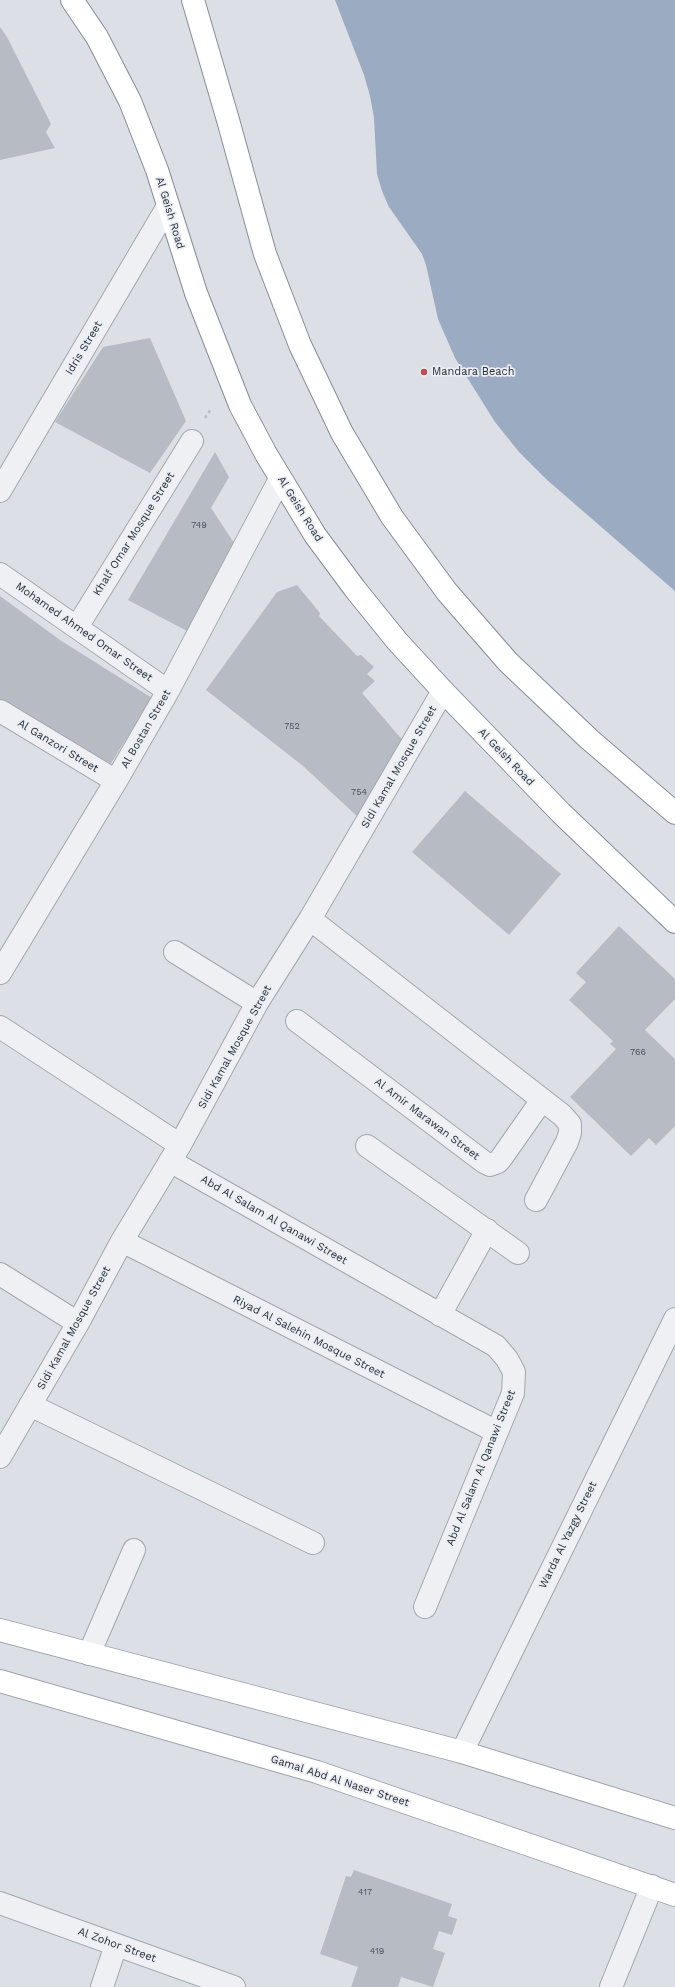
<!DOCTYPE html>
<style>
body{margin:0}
canvas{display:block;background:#dcdfe5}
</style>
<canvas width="675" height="1987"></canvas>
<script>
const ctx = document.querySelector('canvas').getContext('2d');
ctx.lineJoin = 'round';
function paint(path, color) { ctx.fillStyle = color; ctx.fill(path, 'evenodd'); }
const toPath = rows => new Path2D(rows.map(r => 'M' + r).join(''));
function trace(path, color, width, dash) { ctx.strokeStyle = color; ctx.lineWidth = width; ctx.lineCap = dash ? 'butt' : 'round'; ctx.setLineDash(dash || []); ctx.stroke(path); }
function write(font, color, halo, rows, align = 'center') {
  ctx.font = font + ' "Work Sans",sans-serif'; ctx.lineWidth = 3.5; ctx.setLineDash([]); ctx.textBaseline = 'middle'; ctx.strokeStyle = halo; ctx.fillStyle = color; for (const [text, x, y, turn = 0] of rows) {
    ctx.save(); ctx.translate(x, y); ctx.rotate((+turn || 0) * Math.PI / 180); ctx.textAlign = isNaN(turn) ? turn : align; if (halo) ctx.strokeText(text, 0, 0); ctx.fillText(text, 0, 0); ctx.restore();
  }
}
paint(toPath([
 [335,0,675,0,675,591,546,479,519,452,495,422,455,358,438,319,426,265,422,254,389,207,382,191,377,174,374,118,370,96,364,75]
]), '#9babc1');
paint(toPath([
 [0,27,7,37,51,124,46,132,55,148,0,160],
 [150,338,186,421,150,473,55,422,103,347],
 [215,452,229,477,211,508,240,552,189,632,128,600],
 [297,585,320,613,319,616,357,656,361,655,374,667,367,674,375,681,362,693,405,743,359,818,303,766,206,690,277,592],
 [0,596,60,640,152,698,108,768,0,699],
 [465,791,561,874,509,935,412,852],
 [619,926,675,979,675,999,645,1030,675,1059,675,1126,656,1145,649,1138,631,1156,570,1097,616,1049,610,1044,613,1041,569,1000,586,982,576,973],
 [354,1870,452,1904,448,1916,457,1919,452,1935,439,1931,433,1949,445,1953,433,1987,401,1977,398,1987,351,1987,358,1967,320,1954,346,1876,351,1877]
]), '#b7bbc4');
const minor = toPath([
 [0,491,168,206],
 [0,574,168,691],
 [77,627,192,441],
 [0,711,116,781],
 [310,919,562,1115,570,1124,570,1133,567,1142,536,1200],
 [175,952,257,1003],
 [0,973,116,781,168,691,280,479],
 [297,1021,484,1162,490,1165,498,1162,502,1157,542,1100],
 [0,1027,180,1145],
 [367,1146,518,1253],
 [170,1161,496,1346,507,1359,514,1372,513,1393,425,1607],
 [122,1241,497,1432],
 [0,1274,78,1323],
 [440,1315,487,1230],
 [30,1405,313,1543],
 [0,1457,78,1323,122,1241,180,1145,257,1003,310,919,443,691],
 [89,1654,134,1550],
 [462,1752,675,1319],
 [0,1903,234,1987],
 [102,1987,116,1945],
 [611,1987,652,1886]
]);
const major = toPath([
 [0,1630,462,1752,675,1818],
 [0,1681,317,1772,675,1895]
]);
const highway = toPath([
 [72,0,97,37,130,101,157,170,196,293,240,405,266,454,315,535,355,589,397,641,443,691,561,813,675,922],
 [193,0,228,120,265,254,300,345,342,433,392,517,447,592,508,662,589,739,675,813]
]);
trace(minor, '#a2a6ae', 24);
trace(major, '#9da3af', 24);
trace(highway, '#868c9a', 24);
trace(toPath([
 [205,418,211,409]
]), '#bbbdc3', 2.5, [3, 3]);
trace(minor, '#eff0f4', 22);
trace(major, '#fff', 22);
trace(highway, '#fff', 22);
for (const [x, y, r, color] of [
 [424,372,4,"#be4d56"]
]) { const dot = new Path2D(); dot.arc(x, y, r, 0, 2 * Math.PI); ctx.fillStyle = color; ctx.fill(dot); trace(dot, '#ebeef3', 1.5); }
write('9px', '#4c505c', null, [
 ["749",199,525],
 ["752",292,726],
 ["754",359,792],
 ["766",638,1052],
 ["417",365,1892],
 ["419",377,1951]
]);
write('11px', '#282d39', '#ebeef3', [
 ["Al Geish Road",170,213,73],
 ["Idris Street",84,348,-59],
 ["Al Geish Road",300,509,58],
 ["Khalf Omar Mosque Street",134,534,-58],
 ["Mohamed Ahmed Omar Street",84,632,35],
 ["Al Bostan Street",146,729,-60],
 ["Al Ganzori Street",58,746,31],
 ["Al Geish Road",506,757,46],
 ["Sidi Kamal Mosque Street",399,767,-60],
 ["Sidi Kamal Mosque Street",235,1047,-61],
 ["Al Amir Marawan Street",427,1119,37],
 ["Abd Al Salam Al Qanawi Street",274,1220,30],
 ["Sidi Kamal Mosque Street",74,1328,-61],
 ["Riyad Al Salehin Mosque Street",309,1337,27],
 ["Abd Al Salam Al Qanawi Street",481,1468,-68],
 ["Warda Al Yazgy Street",568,1535,-64],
 ["Gamal Abd Al Naser Street",340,1781,18],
 ["Al Zohor Street",117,1945,20]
]);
write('11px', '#282d39', '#ebeef3', [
 ["Mandara Beach",432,372]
], 'left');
</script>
